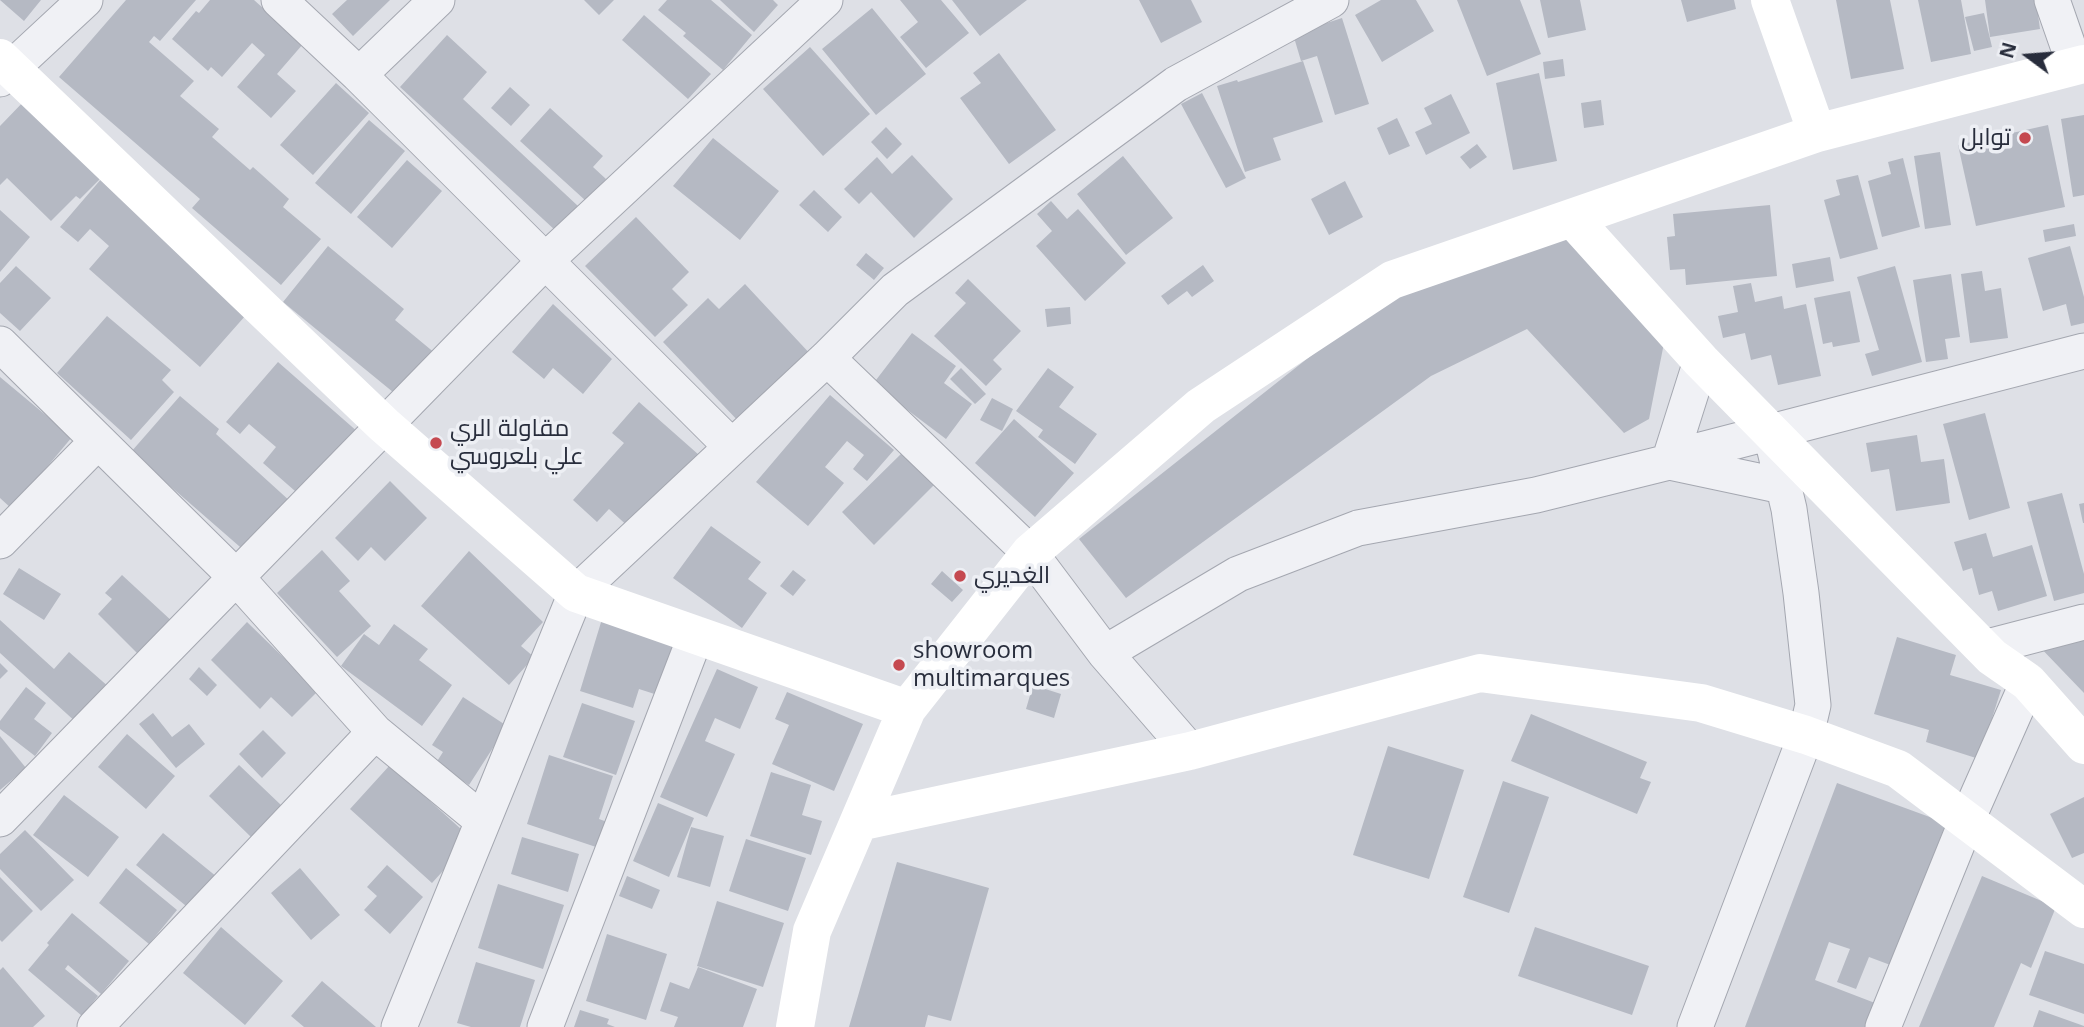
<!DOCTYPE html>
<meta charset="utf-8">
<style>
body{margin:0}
#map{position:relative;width:2084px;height:1027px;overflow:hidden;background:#dee0e6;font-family:"Open Sans",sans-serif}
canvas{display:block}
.north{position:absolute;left:1993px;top:21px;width:70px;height:70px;-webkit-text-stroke:5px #edeff4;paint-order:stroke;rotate:286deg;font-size:19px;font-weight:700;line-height:28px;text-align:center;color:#282d3c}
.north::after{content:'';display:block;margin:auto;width:24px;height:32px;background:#282d3c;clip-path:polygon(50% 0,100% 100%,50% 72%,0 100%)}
</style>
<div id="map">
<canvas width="2084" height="1027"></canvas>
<div class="north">N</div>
</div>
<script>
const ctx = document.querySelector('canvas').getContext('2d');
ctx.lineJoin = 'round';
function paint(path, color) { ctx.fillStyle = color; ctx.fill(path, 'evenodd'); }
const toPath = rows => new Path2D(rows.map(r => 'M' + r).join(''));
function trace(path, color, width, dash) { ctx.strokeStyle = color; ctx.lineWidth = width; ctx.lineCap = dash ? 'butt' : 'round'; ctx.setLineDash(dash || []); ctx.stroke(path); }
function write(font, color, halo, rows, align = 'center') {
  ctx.font = font + ' "Open Sans",Cairo,sans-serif'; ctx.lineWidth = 7; ctx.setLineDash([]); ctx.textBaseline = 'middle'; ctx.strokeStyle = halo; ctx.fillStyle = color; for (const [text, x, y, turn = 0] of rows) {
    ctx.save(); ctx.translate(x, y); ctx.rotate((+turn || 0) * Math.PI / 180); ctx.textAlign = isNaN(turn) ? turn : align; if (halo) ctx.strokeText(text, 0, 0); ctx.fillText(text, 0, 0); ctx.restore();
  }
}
paint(toPath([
 [0,0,41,0,24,21],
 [126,0,196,0,160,41,154,36,149,42,194,81,180,96,219,129,212,137,250,170,253,167,289,199,283,207,321,239,281,285,192,208,200,199,59,77],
 [210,0,254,0,303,44,277,74,296,91,271,118,237,87,265,55,252,43,222,77,211,67,208,71,172,39,196,11,199,13],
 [347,0,390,0,353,36,332,14],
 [584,0,614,0,599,15],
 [667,0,711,0,752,35,723,70,683,36,686,33,658,10],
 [720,0,773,0,778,5,754,32],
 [900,0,941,0,969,33,926,68,900,37,918,22],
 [952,0,1027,0,980,36],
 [1139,0,1191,0,1202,22,1161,43],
 [1381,0,1416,0,1434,31,1382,62,1355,15],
 [1457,0,1520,0,1541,54,1487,76],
 [1540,0,1580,0,1586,30,1548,38],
 [1681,0,1734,0,1736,9,1687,22],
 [1836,0,1890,0,1904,69,1851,79],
 [1918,0,1961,0,1971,54,1931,62],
 [1985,0,2036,0,2040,29,1990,37],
 [872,8,926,74,876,115,822,49],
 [1984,13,1992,47,1974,51,1965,17],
 [644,15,711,74,688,99,622,40],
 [1342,18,1369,104,1335,115,1317,56,1301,61,1293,34],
 [447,35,487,72,463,99,578,206,556,231,400,87],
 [810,47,870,114,823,156,763,89],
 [999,53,1056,130,1009,164,960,98,981,83,973,73],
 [1563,59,1565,76,1545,79,1543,62],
 [1303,61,1323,122,1273,138,1281,160,1245,172,1217,86,1237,80,1238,82],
 [1539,73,1557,161,1513,170,1496,83],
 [336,83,369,113,313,175,280,145],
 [510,87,530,105,511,126,491,108],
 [1202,93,1246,178,1226,188,1181,104],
 [1451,94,1470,133,1426,155,1415,132,1432,124,1424,108],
 [27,98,104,175,80,199,76,196,51,221,7,178,0,185,0,126],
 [1601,100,1604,125,1584,128,1581,103],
 [550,108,603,156,593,167,606,179,586,201,520,141],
 [2084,115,2084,195,2073,197,2061,119],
 [1397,118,1410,146,1389,155,1377,128],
 [369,120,405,151,351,214,315,183],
 [2048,125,2065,207,1976,226,1958,145],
 [886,127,902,144,887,159,871,142],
 [713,138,779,191,740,240,673,186],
 [1477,144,1487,157,1470,169,1460,157],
 [1940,152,1951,225,1925,229,1914,156],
 [912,155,953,199,914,238,871,192,859,204,844,189,877,157,892,174],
 [1123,156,1173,218,1126,255,1077,194],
 [1903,158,1920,227,1882,237,1868,181,1891,174,1888,162],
 [407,160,442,191,392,248,357,217],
 [1858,175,1878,249,1840,259,1824,200,1840,195,1836,180],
 [102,178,246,315,200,367,89,269,109,246,90,229,78,242,60,227],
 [1345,181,1363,217,1329,235,1311,199],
 [814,190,842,217,828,232,799,205],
 [1051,201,1067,219,1078,209,1126,263,1085,301,1036,246,1052,231,1037,214],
 [1770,205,1777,276,1686,285,1685,269,1670,270,1667,237,1675,236,1673,214],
 [0,210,30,237,0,272],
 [636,217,689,272,672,289,688,305,655,337,585,266],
 [1560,219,1665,338,1649,419,1624,433,1527,329,1431,376,1126,598,1079,539,1408,279],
 [2074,224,2076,236,2045,242,2043,230],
 [328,246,404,309,395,320,436,354,399,397,283,302],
 [2070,246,2084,297,2084,323,2071,326,2066,304,2043,311,2028,258],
 [866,253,884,268,874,280,856,265],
 [1830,257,1834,281,1796,288,1792,264],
 [1203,265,1214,281,1192,297,1187,291,1168,305,1161,296],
 [16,266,51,298,20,331,0,313,0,283],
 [1895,266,1922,362,1872,376,1865,354,1879,350,1857,277],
 [1982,271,1985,291,2001,288,2008,338,1970,343,1961,274],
 [1951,274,1960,337,1945,339,1948,359,1926,362,1913,280],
 [968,279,1021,331,993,360,1002,369,986,386,934,336,966,303,955,293],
 [1751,283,1755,302,1782,296,1784,309,1806,304,1821,376,1778,385,1771,355,1751,360,1745,333,1723,338,1718,316,1738,312,1733,286],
 [745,284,813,357,741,424,663,342,708,298,719,309],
 [1850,291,1860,342,1833,347,1832,342,1823,344,1814,298],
 [553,304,612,359,583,394,553,368,544,379,512,352],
 [1070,307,1071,324,1047,327,1045,309],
 [107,316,171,370,162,380,174,392,131,440,57,373],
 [912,333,956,366,944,383,972,404,946,439,873,384],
 [278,362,359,433,303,498,263,463,276,447,249,424,240,434,226,422],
 [961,368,986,394,975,404,950,379],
 [1048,368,1074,387,1059,407,1097,434,1075,464,1038,437,1043,430,1016,411],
 [0,377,72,437,12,509,0,498],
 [830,395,894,450,867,481,853,469,864,455,847,441,825,467,844,483,808,526,756,482],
 [180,396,219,429,216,434,291,502,247,553,131,452],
 [992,398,1013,409,1002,431,980,420],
 [639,402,699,455,632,530,609,509,597,522,573,500,624,443,612,433],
 [1985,413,2010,508,1969,520,1943,424],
 [1014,419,1074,473,1035,517,975,463],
 [1917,435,1921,462,1944,459,1950,503,1896,511,1889,469,1871,472,1866,443],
 [903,452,935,484,874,545,842,512],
 [390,481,427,518,385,561,371,547,358,561,335,538],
 [2062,493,2084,574,2084,593,2054,601,2027,502],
 [2084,503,2084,523,2083,523,2079,504],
 [711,526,761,562,748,579,767,593,742,628,673,578],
 [1986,533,1993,557,2032,545,2047,596,1998,611,1992,591,1979,595,1972,568,1963,571,1954,542],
 [322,550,350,581,339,591,371,626,337,657,277,593],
 [469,551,543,622,521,646,534,657,509,685,421,606],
 [19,568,61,594,44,620,3,594],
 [793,570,806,580,793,596,780,586],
 [942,571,963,590,952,602,931,584],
 [122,575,174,623,142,658,98,614,112,599,105,593],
 [602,619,687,646,670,699,639,689,633,708,580,691],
 [0,620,54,669,69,652,110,688,78,724,0,653],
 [247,622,318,691,292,717,271,697,260,709,211,660],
 [394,624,428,649,419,660,452,685,422,726,341,666,364,634,379,645],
 [2084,629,2084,693,2035,642],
 [1897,637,1956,655,1950,675,2001,690,1979,759,1926,742,1929,730,1874,714],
 [0,663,8,671,0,679],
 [199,667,217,685,207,696,189,679],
 [717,669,758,687,740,729,715,718,705,741,735,754,707,817,660,797],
 [1033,685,1061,694,1054,718,1026,709],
 [26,687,46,703,34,719,52,733,35,756,0,729,0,721],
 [787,692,863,724,834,791,772,764,789,725,775,719],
 [463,697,507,726,469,785,436,763,443,752,432,745],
 [582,703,635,721,616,775,563,757],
 [153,713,172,737,189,724,205,744,176,768,139,724],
 [1531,714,1647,762,1640,778,1651,782,1637,814,1511,761],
 [263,730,286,753,262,778,239,754],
 [127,734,175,776,146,809,98,767],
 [0,736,26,768,0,790],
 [1388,746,1464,770,1429,879,1353,855],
 [549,755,613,776,599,819,610,823,602,849,527,824],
 [239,765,281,805,251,837,209,796],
 [390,765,472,839,432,883,350,809],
 [771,772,811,785,802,815,822,821,811,855,750,836],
 [1503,781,1549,797,1509,913,1463,897],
 [1837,783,1946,823,1893,966,1869,957,1856,989,1837,982,1850,949,1829,942,1815,980,1875,1003,1867,1027,1745,1027],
 [64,795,119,837,88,877,33,835],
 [2084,797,2084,853,2072,858,2050,814],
 [658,803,694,818,669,877,633,861],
 [691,827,724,836,710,887,677,877],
 [25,830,74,880,41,911,0,869,0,854],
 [163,833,217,877,191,910,136,865],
 [522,837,579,854,568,892,511,874],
 [746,839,806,858,788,911,729,891],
 [897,862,989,888,951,1021,928,1015,925,1027,849,1027],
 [387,865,423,897,390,934,364,910,377,896,367,887],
 [126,868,177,910,149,944,99,903],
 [300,868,340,915,311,940,271,893],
 [627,876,660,890,652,909,619,896],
 [1982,876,2056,907,2031,968,2021,963,1994,1027,1919,1027],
 [0,877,33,911,2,942,0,940],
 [498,884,564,905,543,969,478,948],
 [717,901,784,923,763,987,697,966],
 [72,913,129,961,101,994,68,965,65,969,98,996,82,1016,28,970,49,945,47,943],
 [221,927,283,981,245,1025,183,973],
 [1535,927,1649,966,1632,1015,1518,976],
 [607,934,667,954,646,1020,586,1001],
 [2045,951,2084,964,2084,1014,2029,995],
 [476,962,535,980,520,1027,471,1027,457,1023],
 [3,967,45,1016,33,1027,0,1027,0,970],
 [698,967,757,989,743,1027,674,1027,678,1017,660,1011,670,982,689,989],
 [322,981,376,1027,304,1027,291,1016],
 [580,1010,609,1019,607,1024,615,1027,574,1027],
 [2039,1010,2084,1026,2084,1027,2033,1027]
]), '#b5b9c3');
const street = toPath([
 [279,0,359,75,732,447],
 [2052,0,2075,66],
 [359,75,437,0],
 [0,79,85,0],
 [0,344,235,576,375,732,483,821],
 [827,358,1030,553,1105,653,1190,751],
 [1701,361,1669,462,1782,486],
 [0,541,98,441],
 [1984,648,2084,622],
 [1105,653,1238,574,1358,528,1536,495,1669,462,1682,455,2084,351],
 [0,819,544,262,825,0],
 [95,1027,375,732],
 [399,1027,576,593,827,358,895,290,1176,84,1331,0],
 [545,1027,696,635],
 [1695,1027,1806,735,1813,705,1801,593,1789,509,1771,434],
 [1883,1027,1967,820,2028,682]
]);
trace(street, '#a4a7b0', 37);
trace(street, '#f0f1f5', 35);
trace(toPath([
 [1770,0,1817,133],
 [0,58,384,425,576,593,907,709],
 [1572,218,1701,361,1992,657,2028,682,2084,745],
 [859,822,1190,751,1480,673,1701,703,1806,735,1898,769,2084,909],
 [795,1027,812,931,907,709,1030,553,1201,406,1392,280,1817,133,2084,64]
]), '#fff', 38);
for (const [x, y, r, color] of [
 [2025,138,7,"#c54950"],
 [436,443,7,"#c54950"],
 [960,576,7,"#c54950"],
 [899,665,7,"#c54950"]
]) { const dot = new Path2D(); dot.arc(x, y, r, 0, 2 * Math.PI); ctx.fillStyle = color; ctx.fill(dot); trace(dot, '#edeff4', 2.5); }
write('24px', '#282d3c', '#edeff4', [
 ["توابل",2011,138,"right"],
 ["مقاولة الري",450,429],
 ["علي بلعروسي",450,457],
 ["الغديري",974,576],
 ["showroom",913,651],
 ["multimarques",913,679]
], 'left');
</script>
